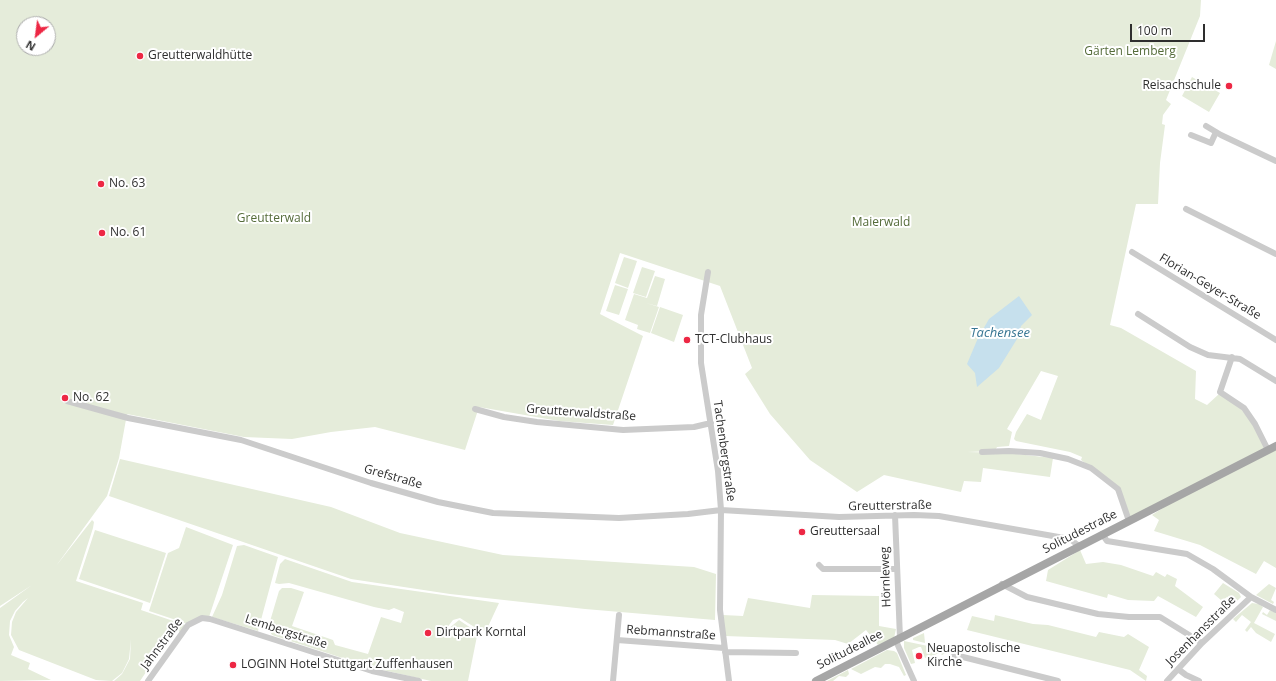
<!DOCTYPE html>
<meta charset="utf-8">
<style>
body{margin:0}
#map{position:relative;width:1276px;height:681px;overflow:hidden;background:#fff;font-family:"Open Sans",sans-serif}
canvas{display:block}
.north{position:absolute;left:16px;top:16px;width:40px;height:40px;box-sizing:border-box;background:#fff;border:1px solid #ababab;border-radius:50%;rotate:209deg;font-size:11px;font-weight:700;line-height:16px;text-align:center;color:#2e2e2e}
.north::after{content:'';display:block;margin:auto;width:14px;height:18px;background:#ed2744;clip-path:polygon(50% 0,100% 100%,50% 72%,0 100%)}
.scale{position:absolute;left:1130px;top:24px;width:75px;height:18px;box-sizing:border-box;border:2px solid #2e2e2e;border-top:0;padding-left:5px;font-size:12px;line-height:14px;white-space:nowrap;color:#2e2e2e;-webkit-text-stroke:3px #fff;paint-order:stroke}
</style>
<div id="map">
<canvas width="1276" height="681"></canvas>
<div class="north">N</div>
<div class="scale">100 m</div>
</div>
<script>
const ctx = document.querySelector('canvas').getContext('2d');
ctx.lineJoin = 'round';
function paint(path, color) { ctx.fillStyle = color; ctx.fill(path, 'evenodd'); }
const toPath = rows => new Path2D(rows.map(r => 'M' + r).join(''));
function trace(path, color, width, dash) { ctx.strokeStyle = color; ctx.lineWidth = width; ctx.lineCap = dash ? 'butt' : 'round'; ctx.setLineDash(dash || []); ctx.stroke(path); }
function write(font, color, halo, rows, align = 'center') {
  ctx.font = font + ' "Open Sans",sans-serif'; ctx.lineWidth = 4; ctx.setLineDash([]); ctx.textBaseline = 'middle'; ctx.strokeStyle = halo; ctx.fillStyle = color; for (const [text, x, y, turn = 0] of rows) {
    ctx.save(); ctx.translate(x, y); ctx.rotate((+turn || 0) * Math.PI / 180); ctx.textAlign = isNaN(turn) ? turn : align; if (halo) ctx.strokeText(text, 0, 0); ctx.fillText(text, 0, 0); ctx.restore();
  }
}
paint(toPath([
 [0,0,1201,0,1200,16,1166,100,1171,104,1163,115,1162,124,1165,125,1160,163,1158,204,1136,204,1110,325,1121,328,1196,371,1195,399,1207,405,1219,394,1241,409,1253,424,1265,446,1276,445,1276,568,1264,561,1256,574,1200,545,1154,531,1159,520,1152,515,1163,508,1129,521,1124,502,1107,479,1081,460,1082,457,1070,452,1016,441,1014,439,1016,432,1027,414,1041,420,1058,376,1041,371,1007,429,1012,432,1009,446,997,447,995,451,967,452,1007,453,1053,458,1050,477,983,468,981,482,964,481,961,492,884,475,857,492,810,460,770,414,745,374,752,368,720,286,620,253,600,314,643,336,613,425,559,421,479,407,465,450,375,427,331,432,292,439,244,437,127,414,119,458,107,496,56,566,92,520,94,522,93,528,76,581,143,603,141,610,185,625,180,632,175,629,140,681,114,681,122,674,130,659,131,639,129,659,122,673,112,681,96,680,19,650,11,635,12,622,16,612,28,598,23,602,15,611,10,621,9,635,14,647,11,655,30,663,28,669,51,680,0,681,0,608,32,585,0,606],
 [24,24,48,24,48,48,24,48],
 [1276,41,1276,69,1269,65],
 [1192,77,1220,93,1209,112,1182,96],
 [624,257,637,261,628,288,615,283],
 [642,267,655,271,646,297,633,293],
 [655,276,665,279,657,306,646,303,659,307,650,333,637,329,638,325,625,320,634,294,647,298],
 [615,285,628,289,619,315,606,311],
 [660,307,683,315,674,342,651,333],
 [120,459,331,507,400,533,503,555,694,567,716,574,715,620,585,609,450,594,351,579,109,496],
 [186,527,233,545,209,617,188,624,149,611,168,553,179,548],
 [95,530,166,553,150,603,79,579],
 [244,545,278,557,258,631,212,617,222,595,237,546],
 [1080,550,1086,564,1103,562,1121,565,1153,576,1156,572,1165,577,1167,574,1177,579,1175,586,1203,607,1196,617,1158,596,1154,601,1128,600,1108,594,1107,598,1046,581,1048,570],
 [285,559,352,582,499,603,486,631,476,628,460,618,453,620,446,629,452,632,448,629,459,620,474,630,477,636,468,681,431,681,370,667,272,635,268,628,279,591,282,588,291,588,304,592,292,626,333,640,335,645,368,654,381,617,401,623,404,612,394,608,389,610,374,607,289,583,279,584,275,583,280,564],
 [1223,583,1239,593,1241,597,1232,606,1229,603,1231,600,1227,597,1222,601,1214,594],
 [1269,584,1276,588,1271,600,1274,602,1273,604,1256,595],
 [812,595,879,596,879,626,896,629,894,638,878,645,866,630,848,644,835,640,725,636,723,615,743,616,748,598,810,608],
 [1252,603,1259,604,1263,607,1254,623,1275,634,1271,642,1256,633,1251,627,1247,632,1245,630,1251,622,1242,615,1236,622,1233,619],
 [1270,610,1276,613,1276,621,1262,614,1263,612,1267,615],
 [995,615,1033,624,1048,625,1096,637,1099,632,1124,637,1128,634,1149,647,1139,670,1147,676,1146,681,1130,670,967,630,972,616,994,621],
 [924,633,925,643,913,640,913,638],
 [904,641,947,650,948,652,942,655,940,653,925,658,921,647,919,647,912,650,915,663,911,664,904,648],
 [887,650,894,651,897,653,906,675,904,676,899,667,890,664,885,664,881,668,875,667,861,674,851,669],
 [848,670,849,674,846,677,839,676,833,681,827,681]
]), '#e5ecda');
paint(toPath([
 [1019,296,1032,315,1021,326,1017,339,999,368,977,387,975,373,967,364,978,338,989,319]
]), '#c6e0ed');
trace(toPath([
 [1206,126,1221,135,1276,161],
 [1191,135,1211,143,1216,132],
 [1186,209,1276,254],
 [1132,252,1276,340],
 [708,272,701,315,701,363,718,471,721,510,720,610,729,681],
 [1138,314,1190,347,1208,355,1240,359,1276,381],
 [1232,357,1220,392,1244,408,1255,424,1268,450],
 [67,401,128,418,241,440,371,483,438,502,493,513,619,518,688,514,721,510,839,517,914,515,939,516,1070,539,1079,546],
 [475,409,504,417,537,422,623,430,694,427,711,423],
 [982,452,1009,451,1040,453,1068,459,1091,468,1118,489,1129,521],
 [895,515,900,638],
 [1102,534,1107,541,1187,554,1213,569,1251,597,1276,610],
 [819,565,823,569,896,569],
 [1002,584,1027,597,1098,614,1129,617,1160,617,1202,643],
 [617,640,724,648],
 [896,641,914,681],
 [725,652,796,653],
 [952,657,959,656,1058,681],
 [1178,669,1186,675,1199,681],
 [148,681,188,625,202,618,210,619,372,671,419,681],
 [613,681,619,615],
 [1167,681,1202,643,1251,597]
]), '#cbcbcb', 6);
trace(toPath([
 [816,681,1276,446]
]), '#a6a6a6', 8);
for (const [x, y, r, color] of [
 [140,56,4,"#ed2744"],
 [1229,86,4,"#ed2744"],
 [101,184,4,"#ed2744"],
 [102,233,4,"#ed2744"],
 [687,340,4,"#ed2744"],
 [65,398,4,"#ed2744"],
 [802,532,4,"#ed2744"],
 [428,633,4,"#ed2744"],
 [919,656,4,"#ed2744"],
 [233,665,4,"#ed2744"]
]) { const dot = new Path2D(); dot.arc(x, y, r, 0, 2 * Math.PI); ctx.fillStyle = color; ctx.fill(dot); trace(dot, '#fff', 1.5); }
write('12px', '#546b39', '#fff', [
 ["Gärten Lemberg",1130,52],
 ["Greutterwald",274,219],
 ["Maierwald",881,223]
]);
write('12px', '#2e2e2e', '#fff', [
 ["Greutterwaldhütte",148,56],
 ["Reisachschule",1221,86,"right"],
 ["No. 63",109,184],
 ["No. 61",110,233],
 ["TCT-Clubhaus",695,340],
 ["No. 62",73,398],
 ["Greuttersaal",810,532],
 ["Dirtpark Korntal",436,633],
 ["Neuapostolische",927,649],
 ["Kirche",927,663],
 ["LOGINN Hotel Stuttgart Zuffenhausen",241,665]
], 'left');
write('12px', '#2e2e2e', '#fff', [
 ["Florian-Geyer-Straße",1210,287,31],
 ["Greutterwaldstraße",581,413,4],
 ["Tachenbergstraße",724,451,82],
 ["Grefstraße",393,477,16],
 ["Greutterstraße",890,506,-1],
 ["Solitudestraße",1080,532,-27],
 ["Hörnleweg",886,577,-92],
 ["Josenhansstraße",1201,631,-45],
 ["Lembergstraße",286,632,18],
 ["Rebmannstraße",671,633,4],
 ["Jahnstraße",162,644,-53],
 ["Solitudeallee",850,650,-27]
]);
write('italic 13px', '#387693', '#fff', [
 ["Tachensee",1000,333]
]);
</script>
